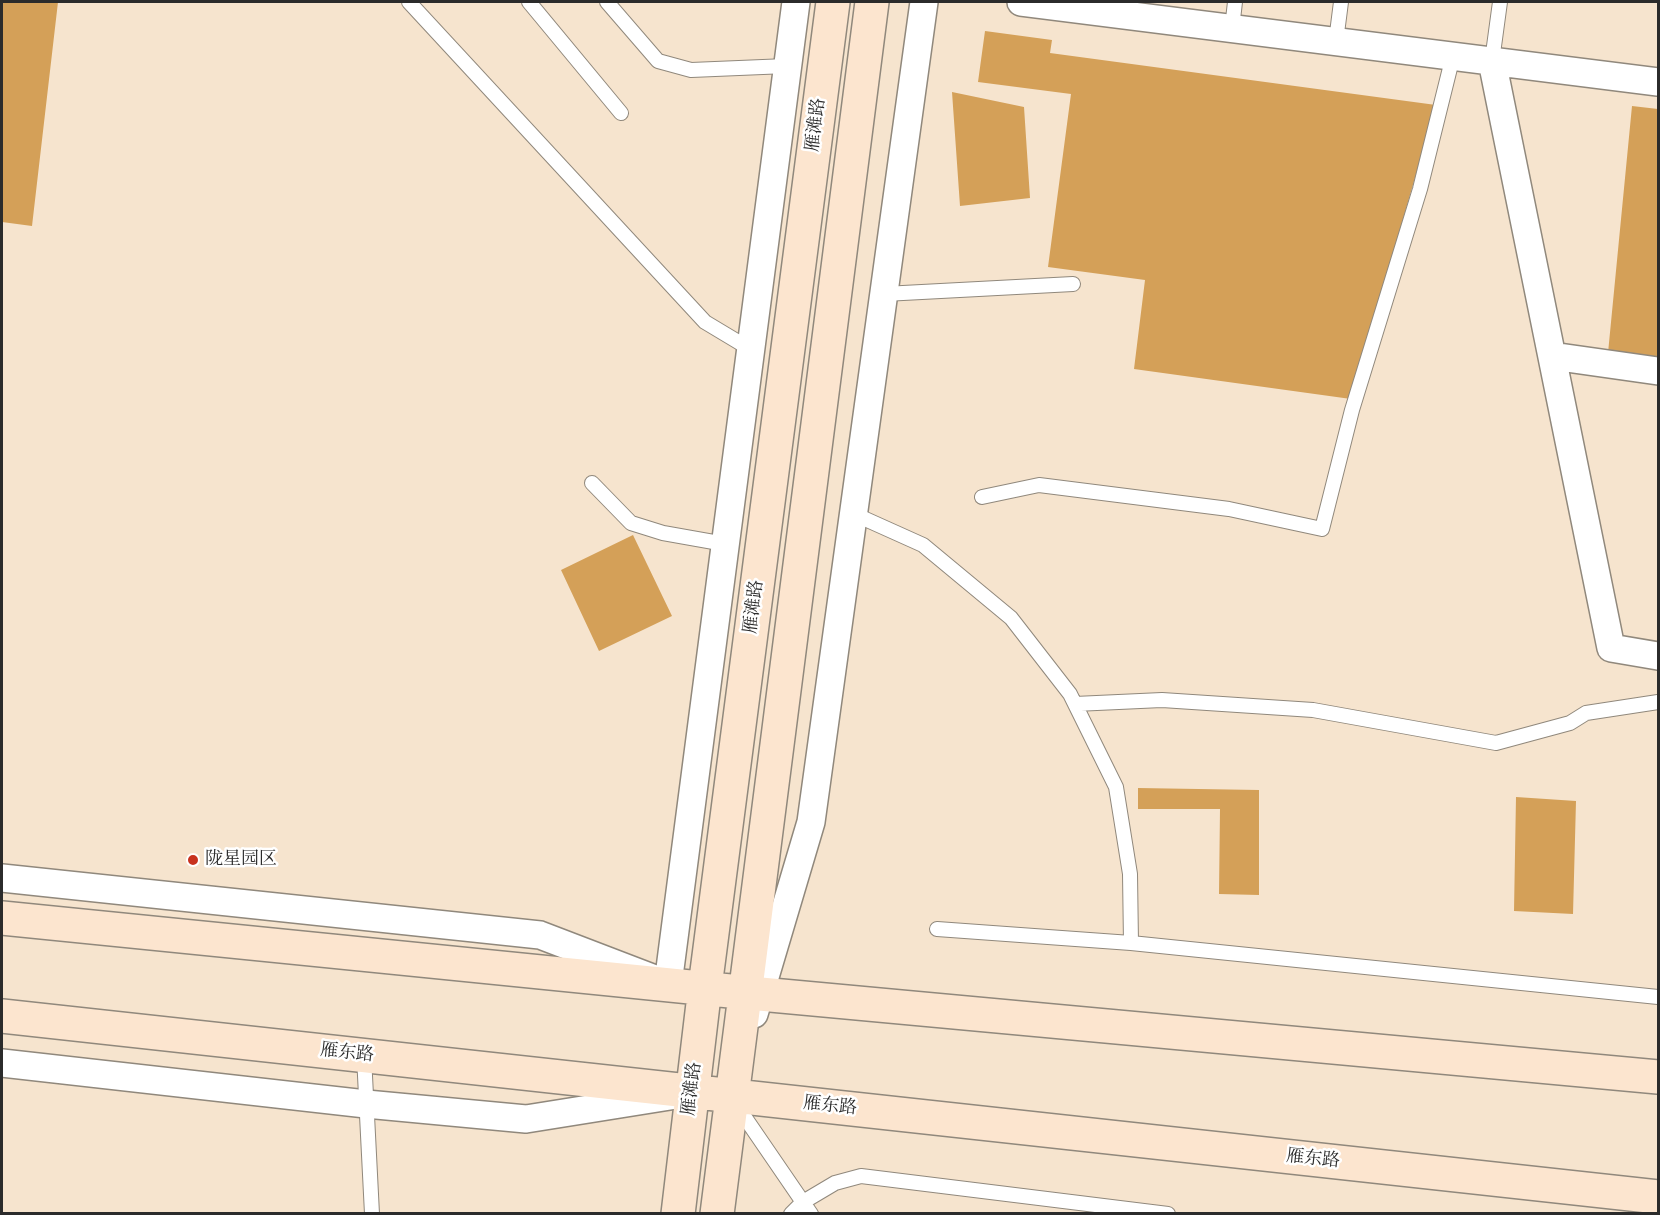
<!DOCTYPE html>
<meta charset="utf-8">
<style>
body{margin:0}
#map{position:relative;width:1660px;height:1215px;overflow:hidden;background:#f6e4ce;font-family:"IM FELL English",serif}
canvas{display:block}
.frame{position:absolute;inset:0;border:3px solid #2b2b2b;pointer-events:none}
</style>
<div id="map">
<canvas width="1660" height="1215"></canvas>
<div class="frame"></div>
</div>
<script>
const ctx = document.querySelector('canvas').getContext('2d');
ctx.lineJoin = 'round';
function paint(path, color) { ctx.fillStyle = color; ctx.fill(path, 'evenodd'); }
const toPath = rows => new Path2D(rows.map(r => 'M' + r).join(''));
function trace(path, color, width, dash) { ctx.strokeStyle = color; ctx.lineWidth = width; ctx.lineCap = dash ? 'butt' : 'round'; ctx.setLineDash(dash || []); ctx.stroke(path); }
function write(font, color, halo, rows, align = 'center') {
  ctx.font = font + ' "IM FELL English","Noto Serif SC",serif'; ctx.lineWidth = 5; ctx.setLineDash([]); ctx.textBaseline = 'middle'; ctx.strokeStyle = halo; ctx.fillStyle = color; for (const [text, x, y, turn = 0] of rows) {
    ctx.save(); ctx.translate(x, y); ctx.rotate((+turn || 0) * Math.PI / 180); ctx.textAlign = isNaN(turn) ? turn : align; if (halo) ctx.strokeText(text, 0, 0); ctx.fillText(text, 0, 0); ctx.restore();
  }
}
paint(toPath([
 [2,2,58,2,32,226,2,222],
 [985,31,1052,40,1050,53,1436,105,1351,399,1134,369,1145,280,1048,267,1071,94,978,82],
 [952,92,1024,107,1030,198,960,206],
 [1632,106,1658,109,1658,358,1608,353],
 [633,535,672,616,599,651,561,570],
 [1138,788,1259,790,1259,895,1219,894,1220,809,1138,809],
 [1516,797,1576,801,1573,914,1514,911]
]), '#d4a058');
const lane = toPath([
 [409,2,705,322,750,349],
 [529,2,621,113],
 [607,2,658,61,691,70,787,66],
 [1232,28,1235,2],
 [1336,41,1341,2],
 [1492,61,1500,2],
 [884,294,1073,284],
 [592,483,631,523,663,533,725,544],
 [982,497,1039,485,1229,509,1322,529,1352,410,1420,189,1453,56],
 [854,514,923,545,1011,618,1070,694,1116,787,1130,874,1131,943],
 [1075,704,1162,700,1313,710,1496,743,1570,723,1586,713,1658,702],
 [937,929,1131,943,1658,997],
 [364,1056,372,1214],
 [735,1103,811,1214],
 [791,1214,803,1202,835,1183,861,1176,1168,1214]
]);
const street = toPath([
 [1021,2,1658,82],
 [1492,61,1611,648,1658,656],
 [1552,356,1658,371],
 [2,878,540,935,668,984,796,2],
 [754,1014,811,822,924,2],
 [2,1063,366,1104,526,1119,670,1096]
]);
const secondary = toPath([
 [2,918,760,994,1658,1077],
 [2,1016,1658,1197],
 [678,1214,705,987,833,2],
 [717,1214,872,2]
]);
trace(lane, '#90887c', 16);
trace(street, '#90887c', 30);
trace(secondary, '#90887c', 36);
trace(lane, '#fff', 14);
trace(street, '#fff', 27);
trace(secondary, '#fce5cf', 33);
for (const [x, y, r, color] of [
 [193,860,6,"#c8321e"]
]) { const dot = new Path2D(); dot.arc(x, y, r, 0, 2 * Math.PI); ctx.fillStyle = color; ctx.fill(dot); trace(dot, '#fff', 2); }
write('18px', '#2b2b2b', '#fff', [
 ["雁滩路",817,125,-83],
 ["雁滩路",755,607,-83],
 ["雁东路",347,1054,6],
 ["雁滩路",693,1089,-83],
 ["雁东路",830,1107,6],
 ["雁东路",1313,1160,6]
]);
write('18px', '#2b2b2b', '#fff', [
 ["陇星园区",205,860]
], 'left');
</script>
